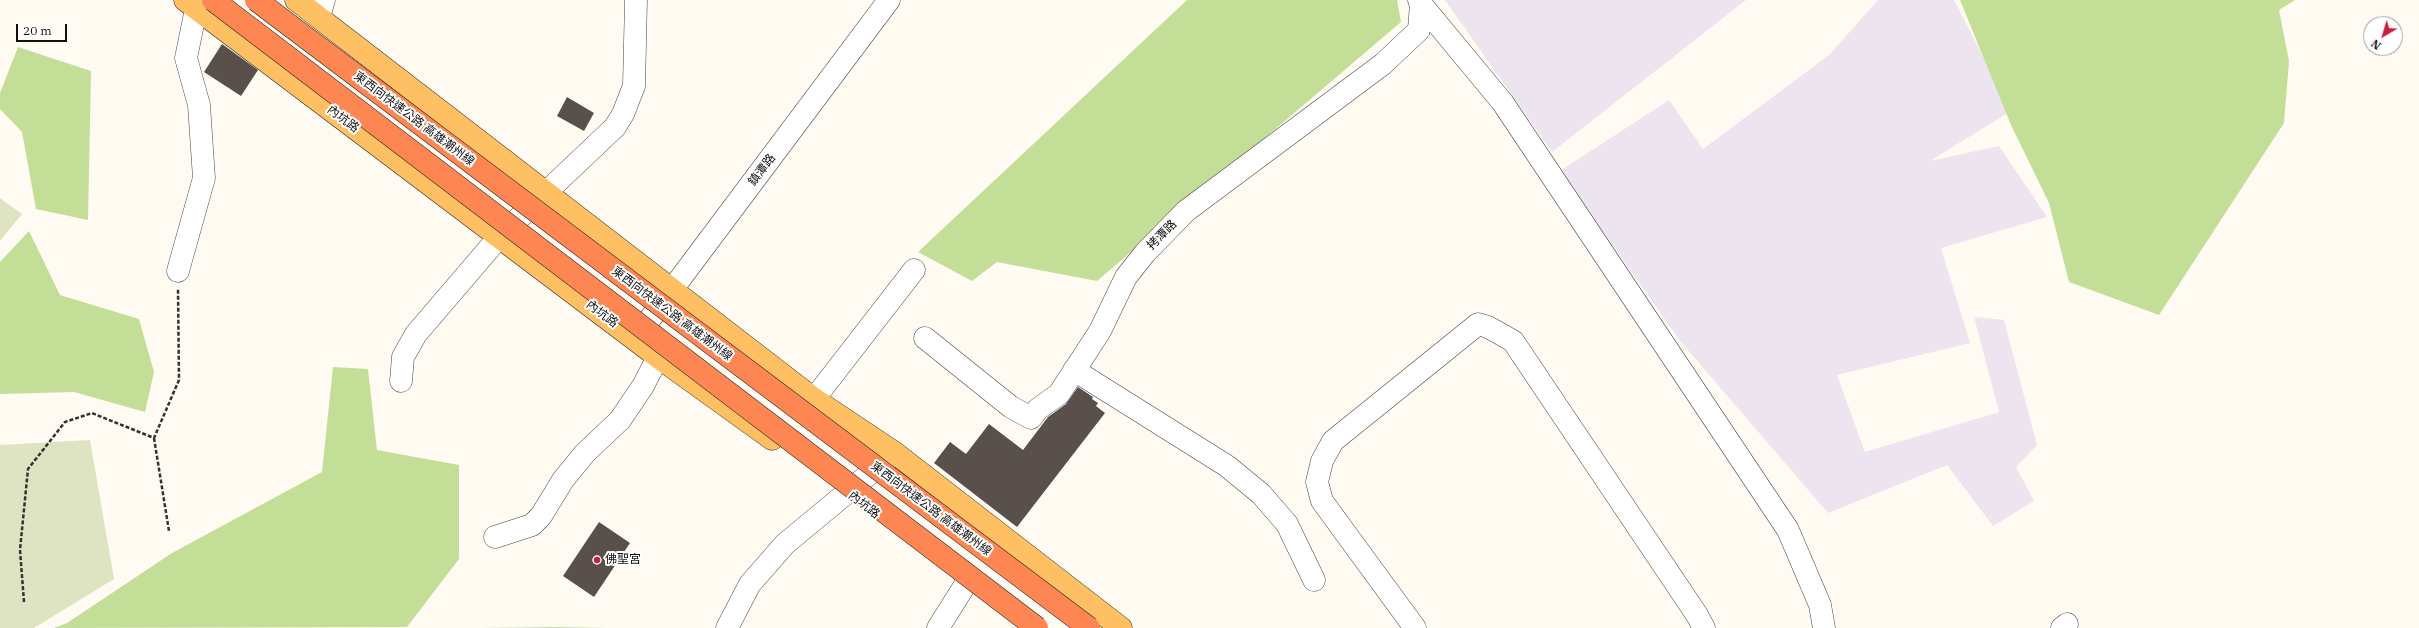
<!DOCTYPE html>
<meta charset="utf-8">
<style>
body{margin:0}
#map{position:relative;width:2419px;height:628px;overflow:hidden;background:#fffbf3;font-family:"IBM Plex Serif",serif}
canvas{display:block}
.north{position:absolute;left:2363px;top:16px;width:40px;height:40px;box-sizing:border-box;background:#fff;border:1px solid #9f9f9f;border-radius:50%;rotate:218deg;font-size:11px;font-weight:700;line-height:16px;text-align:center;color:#101010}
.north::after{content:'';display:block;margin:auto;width:14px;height:18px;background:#ca1e41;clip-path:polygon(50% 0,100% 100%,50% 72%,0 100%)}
.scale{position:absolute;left:16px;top:24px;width:51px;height:18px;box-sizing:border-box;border:2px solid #101010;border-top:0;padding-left:5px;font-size:12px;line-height:14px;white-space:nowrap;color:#101010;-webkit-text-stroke:3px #fff;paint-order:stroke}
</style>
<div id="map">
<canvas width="2419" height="628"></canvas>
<div class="north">N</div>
<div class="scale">20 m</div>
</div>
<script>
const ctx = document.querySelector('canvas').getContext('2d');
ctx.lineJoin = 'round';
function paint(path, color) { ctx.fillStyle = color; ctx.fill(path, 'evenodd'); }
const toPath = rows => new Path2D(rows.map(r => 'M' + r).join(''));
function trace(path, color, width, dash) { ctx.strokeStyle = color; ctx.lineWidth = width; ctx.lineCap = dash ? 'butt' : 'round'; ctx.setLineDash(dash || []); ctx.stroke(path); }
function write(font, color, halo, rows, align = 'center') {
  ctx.font = font + ' "IBM Plex Serif","Noto Sans TC",serif'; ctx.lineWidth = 4; ctx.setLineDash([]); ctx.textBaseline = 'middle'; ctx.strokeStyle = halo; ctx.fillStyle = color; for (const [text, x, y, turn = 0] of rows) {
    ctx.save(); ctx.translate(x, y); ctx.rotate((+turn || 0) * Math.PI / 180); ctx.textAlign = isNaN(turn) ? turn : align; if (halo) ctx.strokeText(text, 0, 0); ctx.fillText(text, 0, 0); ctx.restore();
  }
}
paint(toPath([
 [1445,0,1746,0,1552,152],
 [1878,0,1954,0,2011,111,1930,161,1999,146,2047,217,1941,248,1970,343,1837,375,1865,452,1999,412,1974,317,2004,320,2037,445,2016,467,2034,501,1993,526,1947,465,1828,513,1681,342,1560,171,1669,100,1703,149,1829,55]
]), '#ece4ef');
paint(toPath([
 [1187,0,1397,0,1401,22,1097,281,997,262,972,281,918,252],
 [1960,0,2295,0,2279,10,2289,61,2284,123,2159,315,2069,282,2049,203,2011,125],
 [18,47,91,71,88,220,36,209,22,132,0,109,0,93],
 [29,231,60,295,139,319,154,372,145,412,74,392,0,394,0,262],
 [333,367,368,369,377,450,459,465,459,559,407,627,54,628,67,623,172,553,322,472],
 [560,627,605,628,480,628]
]), '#c3df97');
paint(toPath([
 [0,198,22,214,0,241],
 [90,440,114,579,34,628,0,628,0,445]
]), '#dee4c1');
paint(toPath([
 [222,44,258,70,241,96,204,72],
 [567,97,594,113,584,131,557,116],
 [1078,387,1093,397,1092,399,1098,403,1096,406,1105,413,1017,527,934,463,950,442,966,454,989,424,1023,450,1048,417,1066,404],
 [599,522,630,543,594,597,563,576]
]), '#594f4b');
const minor = toPath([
 [1421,4,1503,103,1788,530,1820,605,1824,628],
 [319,17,324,0],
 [178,271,204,178,199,105,186,58,196,9],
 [925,338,1011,407,1031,418,1038,409,1059,394,1100,331,1126,277,1145,253,1186,211,1383,64,1419,30,1421,4,1419,0],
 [635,339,889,0],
 [1074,370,1227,466,1261,494,1287,524,1314,580],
 [401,381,403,357,416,334,499,237,615,127,623,114,634,86,636,0],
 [814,399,914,270],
 [495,537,532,525,541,516,563,480,585,453,620,420,643,386,658,357],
 [727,628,750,584,785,544,891,456],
 [938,628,965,585],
 [1415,628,1322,501,1317,482,1322,461,1333,441,1478,324,1488,327,1513,341,1697,615,1704,628],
 [2062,628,2067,624]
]);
const major = toPath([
 [185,0,658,357,772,439],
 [296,0,814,399,895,453,1121,628]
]);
trace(minor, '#434343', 23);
trace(major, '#212121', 23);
trace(toPath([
 [154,438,169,531],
 [24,602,20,550,28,469,65,422,92,413,154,438,179,380,178,289]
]), '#323232', 2.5, [4, 2]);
trace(minor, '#fff', 22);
trace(major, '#ffc063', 22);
const highwayBridge = toPath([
 [213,0,1037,628],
 [256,0,1089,628]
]);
trace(highwayBridge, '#212121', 23, []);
trace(highwayBridge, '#fd8653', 22);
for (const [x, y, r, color] of [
 [597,560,4,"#ca1e41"]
]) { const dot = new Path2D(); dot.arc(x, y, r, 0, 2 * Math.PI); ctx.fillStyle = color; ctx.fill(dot); trace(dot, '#fff', 1.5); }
write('12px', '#101010', '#fff', [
 ["內坑路",343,119,37],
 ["東西向快速公路 高雄潮州線",414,119,37],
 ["鎮潭路",762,170,-53],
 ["拷潭路",1162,235,-45],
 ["內坑路",602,314,37],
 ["東西向快速公路 高雄潮州線",672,314,37],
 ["內坑路",864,505,38],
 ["東西向快速公路 高雄潮州線",931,509,37]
]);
write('12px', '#101010', '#fff', [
 ["佛聖宮",605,560]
], 'left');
</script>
